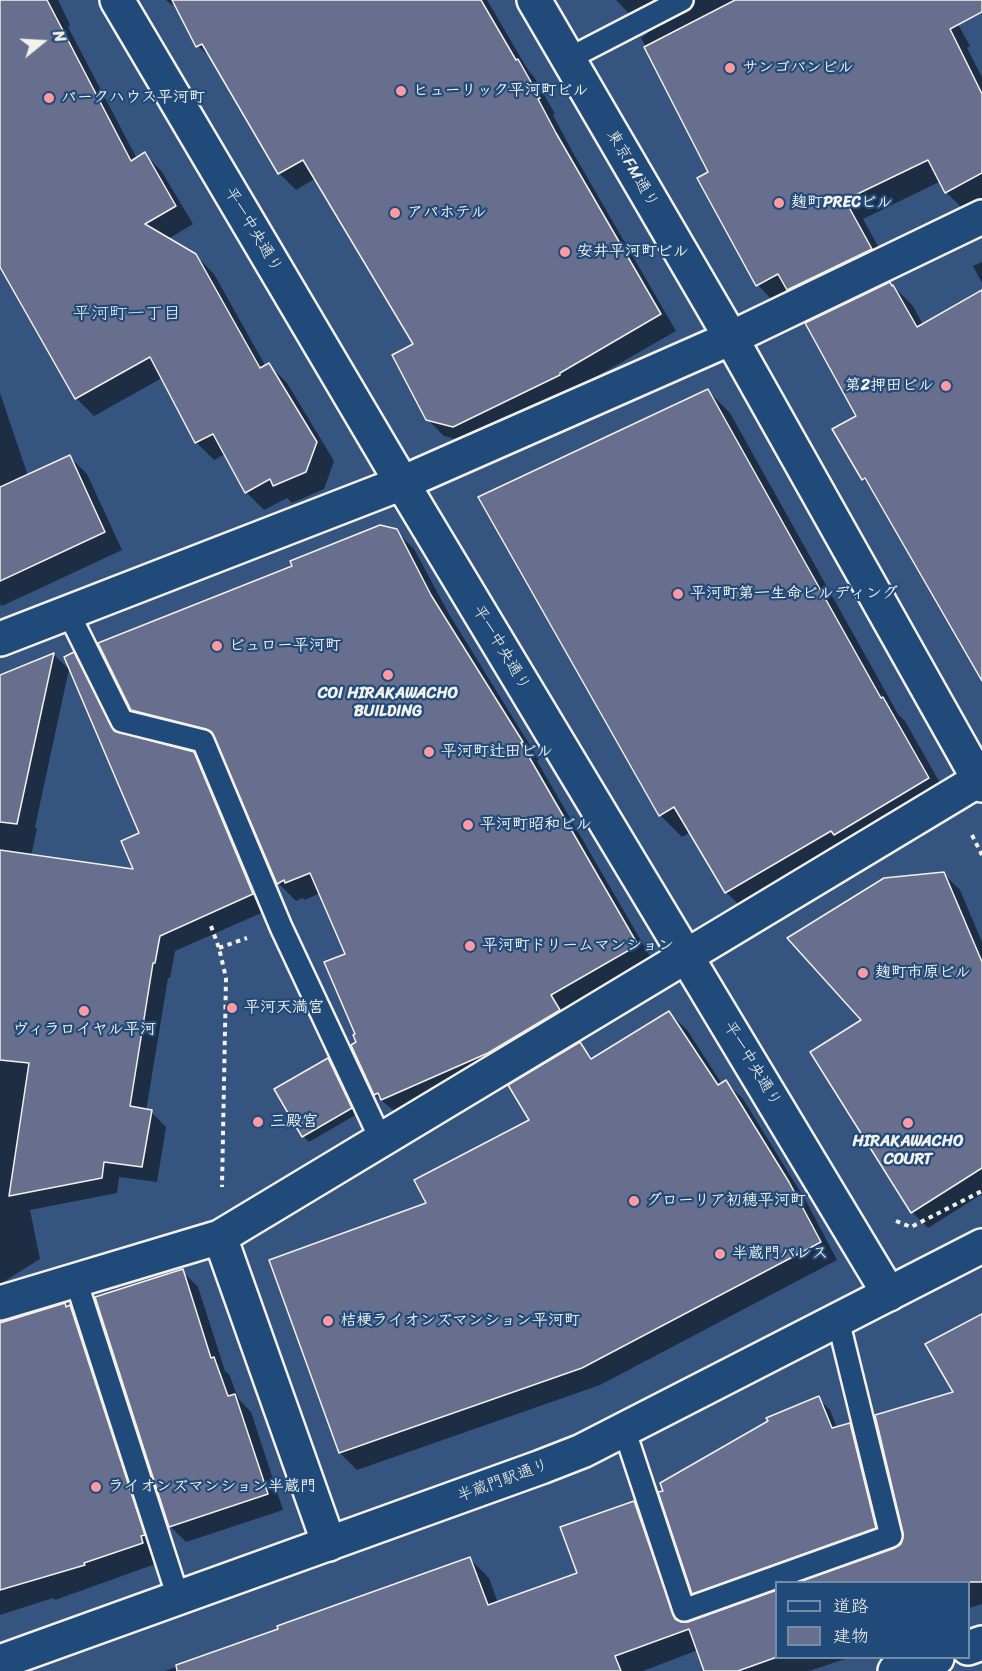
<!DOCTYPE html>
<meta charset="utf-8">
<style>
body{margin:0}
#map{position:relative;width:982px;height:1671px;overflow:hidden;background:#355580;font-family:Sriracha,"Klee One",sans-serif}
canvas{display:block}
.legend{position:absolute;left:775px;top:1581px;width:195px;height:78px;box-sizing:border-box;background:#1f4a7a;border:2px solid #748da6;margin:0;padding:8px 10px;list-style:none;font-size:18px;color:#f4f1e8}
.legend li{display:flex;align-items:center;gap:12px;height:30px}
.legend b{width:30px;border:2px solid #748da6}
.north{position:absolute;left:12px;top:12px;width:60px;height:60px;-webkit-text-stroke:4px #1f4a7a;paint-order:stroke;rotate:72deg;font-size:16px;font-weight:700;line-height:24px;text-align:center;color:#f4f1e8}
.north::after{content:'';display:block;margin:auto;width:21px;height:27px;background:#f4f1e8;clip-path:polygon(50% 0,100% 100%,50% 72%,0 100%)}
</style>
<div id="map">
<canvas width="982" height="1671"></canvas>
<ul class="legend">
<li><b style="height:8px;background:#1f4a7a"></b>道路</li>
<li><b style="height:16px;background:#686f8e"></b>建物</li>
</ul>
<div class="north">N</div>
</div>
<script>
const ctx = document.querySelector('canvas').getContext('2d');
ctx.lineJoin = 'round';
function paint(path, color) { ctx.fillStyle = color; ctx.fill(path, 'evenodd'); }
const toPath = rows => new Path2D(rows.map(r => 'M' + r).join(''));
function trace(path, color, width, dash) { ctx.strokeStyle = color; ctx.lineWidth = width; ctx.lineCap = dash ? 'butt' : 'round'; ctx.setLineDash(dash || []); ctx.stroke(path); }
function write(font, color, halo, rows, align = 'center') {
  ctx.font = font + ' Sriracha,"Klee One",sans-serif'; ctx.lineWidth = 4.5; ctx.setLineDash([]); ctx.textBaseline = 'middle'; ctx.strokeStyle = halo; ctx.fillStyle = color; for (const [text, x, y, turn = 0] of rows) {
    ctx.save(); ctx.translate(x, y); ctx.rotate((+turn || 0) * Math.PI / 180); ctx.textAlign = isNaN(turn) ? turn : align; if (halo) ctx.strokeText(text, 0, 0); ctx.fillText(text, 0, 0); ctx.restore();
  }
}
paint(toPath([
 [0,0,58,0,70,25,68,27,137,159,145,154,162,172,193,224,168,239,195,255,214,274,266,367,269,365,287,383,334,461,324,489,292,503,287,498,264,510,246,492,225,454,214,460,196,442,162,378,94,416,76,398,0,264],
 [166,0,487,0,528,70,534,77,555,114,553,115,572,151,676,331,575,389,470,443,444,436,427,419,415,345,316,178,296,190,279,173,215,62,198,46,175,3,172,5],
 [616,0,962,0,949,8,970,46,967,48,982,77,982,202,965,211,946,192,941,181,863,219,890,268,776,304,758,285,710,172,641,38,648,33],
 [982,262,982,283,973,266],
 [893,286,913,306,923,325,982,292,982,678,875,491,863,479,858,417],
 [708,391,730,413,898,714,905,721,950,801,748,914,726,892,691,832,682,837,660,815],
 [0,393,28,476,70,457,87,474,122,550,2,606,0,604],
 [396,531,414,549,449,614,539,760,537,761,654,963,400,1116,375,1095,353,1046,358,1043,347,954,320,893,305,900,302,898,296,901,278,883,219,744,150,727,132,709],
 [73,654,89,669,122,734,193,753,209,769,268,910,175,951,170,978,168,978,146,1111,151,1112,166,1127,157,1182,119,1177,117,1193,30,1210,40,1259,0,1284,0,677,54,655,69,669,35,827,37,829,31,856,135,871,141,834],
 [944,874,960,890,982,942,982,1194,928,1228,912,1212,863,1020],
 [669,1013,687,1030,722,1084,726,1082,743,1099,806,1201,837,1260,600,1385,357,1470,340,1453,429,1204,531,1121,580,1044,594,1059],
 [328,1060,334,1066,357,1114,309,1142,303,1136],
 [182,1271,198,1287,225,1371,229,1374,238,1398,251,1412,283,1510,186,1542,170,1526],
 [64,1305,68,1308,70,1307,89,1326,161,1562,55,1600,53,1598,0,1615,0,1325],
 [982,1315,982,1604,968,1608,968,1582,801,1582,896,1549,905,1540],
 [818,1398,830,1410,837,1428,850,1424,861,1436,887,1539,705,1604,693,1593],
 [634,1503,653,1521,686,1623,776,1591,776,1658,848,1658,809,1671,706,1671,698,1650,643,1671,165,1671,470,1559,489,1578,498,1603,578,1574]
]), '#0007');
const building = toPath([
 [0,0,47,0,131,161,145,152,176,206,145,224,196,254,260,368,269,363,317,442,306,472,273,486,270,479,245,493,213,434,195,443,150,357,75,399,0,267,0,0],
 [172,0,481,0,516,60,518,59,540,98,538,99,556,133,661,314,560,373,560,375,453,427,426,420,392,355,413,344,303,160,278,174,202,44,196,47,172,0],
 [735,0,982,0,982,12,950,29,982,94,982,173,945,193,928,160,845,200,872,249,787,290,778,274,756,286,697,178,708,172,644,47,735,0],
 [890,282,892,286,893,285,917,327,982,290,982,681,865,478,862,480,832,429,856,416,805,323,890,282],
 [708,389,881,698,883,697,929,778,834,835,831,831,725,893,674,807,659,816,478,497,708,389],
 [70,455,105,532,0,581,0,487,70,455],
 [380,525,397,529,431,595,523,742,521,743,638,945,551,995,560,1010,488,1053,381,1100,378,1093,374,1095,351,1045,356,1042,353,1035,355,1034,324,962,345,954,310,873,285,883,284,880,277,884,212,732,206,729,131,710,98,643,292,566,290,561,380,525],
 [74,652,114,731,194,752,253,894,160,936,155,963,153,963,130,1106,152,1110,142,1167,104,1162,102,1178,9,1196,29,1063,0,1060,0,850,133,869,121,841,139,833,64,657,74,652],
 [54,653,17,824,0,822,0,675,54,653],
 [944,872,982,962,982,1168,911,1213,810,1052,861,1020,787,938,884,878,944,872],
 [669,1011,718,1085,726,1080,789,1182,821,1242,582,1368,339,1453,269,1260,426,1203,414,1180,529,1120,508,1085,580,1042,591,1059,669,1011],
 [328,1058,352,1108,302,1137,274,1089,328,1058],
 [183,1269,211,1358,214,1357,228,1396,235,1394,268,1494,169,1527,95,1297,183,1269],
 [65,1303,66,1307,70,1305,145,1535,141,1536,143,1543,84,1563,85,1565,0,1590,0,1323,65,1303],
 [982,1314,982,1582,799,1582,895,1548,901,1544,903,1533,875,1415,953,1392,925,1344,982,1314],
 [819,1396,832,1428,850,1423,876,1528,692,1594,658,1492,663,1491,660,1483,768,1421,766,1418,819,1396],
 [634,1501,675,1619,681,1622,688,1622,777,1590,777,1657,738,1671,704,1671,689,1629,615,1656,621,1671,177,1671,176,1665,278,1629,277,1626,470,1557,488,1605,577,1573,560,1527,634,1501]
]);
paint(building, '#686f8e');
trace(building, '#f4f1e8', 1.5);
const lane = toPath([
 [568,59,682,0],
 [68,612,122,721,203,741,281,927,381,1140],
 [76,1281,178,1597],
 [624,1429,684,1610,891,1536,838,1320]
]);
const street = toPath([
 [117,0,402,483,889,1294],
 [0,639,402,483,731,338,982,217],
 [220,1237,329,1544],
 [0,1303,220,1237,982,778],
 [968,1648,982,1643],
 [895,1671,937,1658]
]);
const secondary = toPath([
 [534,0,731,338,982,785],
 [0,1662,541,1467,582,1451,982,1246]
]);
trace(lane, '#f4f1e8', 26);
trace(street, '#f4f1e8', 38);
trace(secondary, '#f4f1e8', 38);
trace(toPath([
 [972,835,982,855],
 [211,926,219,948,226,978,222,1187],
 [219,948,247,938],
 [896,1221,911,1227,982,1191]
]), '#f4f1e8', 4, [4.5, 4.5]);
trace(lane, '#1f4a7a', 21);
trace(street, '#1f4a7a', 33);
trace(secondary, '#1f4a7a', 33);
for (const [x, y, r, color] of [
 [730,68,6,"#ff9aa2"],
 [401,91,6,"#ff9aa2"],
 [49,98,6,"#ff9aa2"],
 [779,203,6,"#ff9aa2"],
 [395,213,6,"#ff9aa2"],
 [565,252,6,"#ff9aa2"],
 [946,386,6,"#ff9aa2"],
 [678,594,6,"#ff9aa2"],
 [217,646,6,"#ff9aa2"],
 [388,675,6,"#ff9aa2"],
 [429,752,6,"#ff9aa2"],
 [468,825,6,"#ff9aa2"],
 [470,946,6,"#ff9aa2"],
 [863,973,6,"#ff9aa2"],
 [232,1008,6,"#ff9aa2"],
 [84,1011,6,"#ff9aa2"],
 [258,1122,6,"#ff9aa2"],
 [908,1123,6,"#ff9aa2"],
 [634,1201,6,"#ff9aa2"],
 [720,1254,6,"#ff9aa2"],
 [328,1321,6,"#ff9aa2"],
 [96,1487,6,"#ff9aa2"]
]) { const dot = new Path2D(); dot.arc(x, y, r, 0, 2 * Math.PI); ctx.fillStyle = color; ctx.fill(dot); trace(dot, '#1f4a7a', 2); }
write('bold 16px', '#f4f1e8', '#1f4a7a', [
 ["サンゴバンビル",742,68],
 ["ヒューリック平河町ビル",413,91],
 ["パークハウス平河町",61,98],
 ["麹町PRECビル",791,203],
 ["アパホテル",407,213],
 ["安井平河町ビル",577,252],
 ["第2押田ビル",934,386,"right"],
 ["平河町第一生命ビルディング",690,594],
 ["ビュロー平河町",229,646],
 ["COI HIRAKAWACHO",388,694,"center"],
 ["BUILDING",388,712,"center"],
 ["平河町辻田ビル",441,752],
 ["平河町昭和ビル",480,825],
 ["平河町ドリームマンション",482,946],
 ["麹町市原ビル",875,973],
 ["平河天満宮",244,1008],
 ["ヴィラロイヤル平河",84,1030,"center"],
 ["三殿宮",270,1122],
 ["HIRAKAWACHO",908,1142,"center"],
 ["COURT",908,1160,"center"],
 ["グローリア初穂平河町",646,1201],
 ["半蔵門パレス",732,1254],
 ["桔梗ライオンズマンション平河町",340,1321],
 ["ライオンズマンション半蔵門",108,1487]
], 'left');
write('16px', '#f4f1e8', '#1f4a7a', [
 ["東京FM通り",632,169,60],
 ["平一中央通り",253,230,59],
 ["平一中央通り",501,648,59],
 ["平一中央通り",752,1064,59],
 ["半蔵門駅通り",503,1481,-20]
]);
write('18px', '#f4f1e8', '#1f4a7a', [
 ["平河町一丁目",127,314]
]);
</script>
